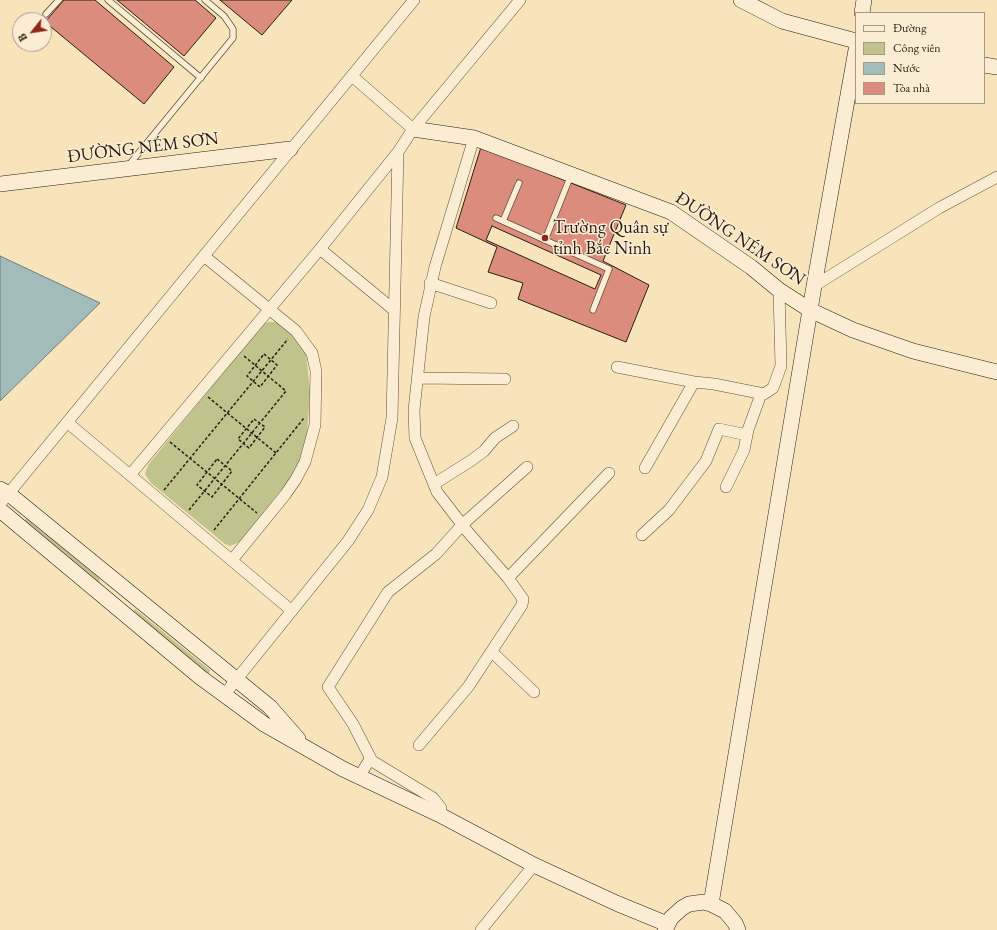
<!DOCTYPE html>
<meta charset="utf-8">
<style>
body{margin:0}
#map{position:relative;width:997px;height:930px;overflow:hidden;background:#f8e4bb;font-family:"EB Garamond",serif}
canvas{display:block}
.legend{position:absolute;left:855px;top:12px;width:130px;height:92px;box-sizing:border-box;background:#faedd3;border:1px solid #a79a88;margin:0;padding:5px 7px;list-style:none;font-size:12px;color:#2a1e17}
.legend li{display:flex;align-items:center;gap:8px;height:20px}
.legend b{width:20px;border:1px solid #a79a88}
.north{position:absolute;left:12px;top:12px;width:40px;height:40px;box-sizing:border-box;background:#faedd3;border:1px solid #a79a88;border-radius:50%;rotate:240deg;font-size:11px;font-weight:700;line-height:16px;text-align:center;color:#2a1e17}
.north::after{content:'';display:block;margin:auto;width:14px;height:18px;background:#8f2418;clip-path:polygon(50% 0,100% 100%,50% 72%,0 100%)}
</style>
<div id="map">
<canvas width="997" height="930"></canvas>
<ul class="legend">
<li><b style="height:5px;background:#faedd3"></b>Đường</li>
<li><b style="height:11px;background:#c1c38d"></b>Công viên</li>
<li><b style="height:11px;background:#a1bcba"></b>Nước</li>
<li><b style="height:11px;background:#db8c7c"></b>Tòa nhà</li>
</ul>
<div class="north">B</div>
</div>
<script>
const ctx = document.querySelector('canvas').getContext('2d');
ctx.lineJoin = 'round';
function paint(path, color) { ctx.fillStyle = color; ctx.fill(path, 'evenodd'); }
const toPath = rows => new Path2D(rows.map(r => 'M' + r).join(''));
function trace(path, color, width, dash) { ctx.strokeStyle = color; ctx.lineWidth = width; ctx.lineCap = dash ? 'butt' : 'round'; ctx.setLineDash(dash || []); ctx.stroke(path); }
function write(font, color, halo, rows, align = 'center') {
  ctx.font = font + ' "EB Garamond",serif'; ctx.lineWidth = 3; ctx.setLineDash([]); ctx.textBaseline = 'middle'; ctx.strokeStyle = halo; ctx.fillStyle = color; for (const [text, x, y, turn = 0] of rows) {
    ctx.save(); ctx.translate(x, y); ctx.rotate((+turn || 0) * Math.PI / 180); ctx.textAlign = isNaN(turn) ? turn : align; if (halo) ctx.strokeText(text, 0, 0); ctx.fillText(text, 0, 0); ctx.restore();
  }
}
paint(toPath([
 [268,322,276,322,296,337,306,353,310,392,307,434,300,461,288,481,240,542,230,546,225,544,151,483,145,474,148,465,262,325],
 [27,519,99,578,100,583,98,584,24,520],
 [135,609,210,670,209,673,206,673,133,612]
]), '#c1c38d');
const water = toPath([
 [0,256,100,303,0,401,0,256]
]);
paint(water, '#a1bcba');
trace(water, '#717d79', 1);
const building = toPath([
 [64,0,95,0,174,67,144,104,45,22,64,0],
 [117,0,195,0,216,18,184,56,117,0],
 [220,0,292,0,262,35,220,0],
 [481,147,626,205,603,261,649,285,626,342,518,299,523,283,488,272,497,247,456,228,481,147],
 [492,226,601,275,595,289,486,240,492,226]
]);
paint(building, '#db8c7c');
trace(building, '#2a1e17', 1);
const lane = toPath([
 [108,0,201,78],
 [46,14,59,0],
 [128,166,233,38,233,29,224,16,205,0],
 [571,175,545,240,609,269,593,310],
 [496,218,545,240],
 [503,221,519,183]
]);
const street = toPath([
 [413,129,520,0],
 [320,249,394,310],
 [204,256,296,331,312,353,316,371,315,425,305,462,296,479,285,495,232,560],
 [430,283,491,303],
 [814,286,939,208,997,177],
 [617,367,694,382],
 [418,378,505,379],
 [68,423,292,611],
 [645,468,694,382,714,384,764,394,773,388,781,366,779,290],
 [130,475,320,249,398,152,413,129,352,76],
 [434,484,472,460,484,451,495,438,513,426],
 [726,487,744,450,748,430,761,394],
 [0,504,414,0],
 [642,535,669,510,706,461,719,429,747,435],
 [508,578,609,473],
 [492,652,534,692],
 [224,695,348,541,368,510,382,477,392,418,398,152],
 [419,745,468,687,522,605,523,599,508,578,467,531,437,492,415,438,414,410,424,317,435,267,474,138],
 [359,777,370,759],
 [440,815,441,808,433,798,372,761,353,724,328,687,388,592,436,554,463,524,527,467],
 [481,930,534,865]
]);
const secondary = toPath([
 [741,0,782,21,856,41],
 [862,13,864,0],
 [984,65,997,67],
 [413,129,474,138,671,212,751,267,779,290,810,310,853,330,913,351,997,372],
 [0,184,290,149],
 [0,489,9,494,270,707,298,739],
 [0,510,200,677,264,724,343,769,440,815,534,865,616,903,667,924],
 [711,904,814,286,856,50],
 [665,930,671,918,682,908,689,904,704,902,711,904,725,911,735,923,738,930]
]);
trace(lane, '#5e5040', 7);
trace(street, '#5e5040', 12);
trace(secondary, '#2a1e17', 16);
trace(toPath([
 [264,354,277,365,260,387,247,376,264,354],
 [208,397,276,453],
 [254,419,265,427,249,448,238,439,254,419],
 [170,442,257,513],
 [217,459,232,471,212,497,197,485,217,459],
 [164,490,288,339],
 [189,510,286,391,244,356],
 [214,530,304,418]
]), '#2a1e17', 1.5, [3, 2]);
trace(lane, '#faedd3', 5.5);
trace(street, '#faedd3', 11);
trace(secondary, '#faedd3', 15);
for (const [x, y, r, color] of [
 [545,238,4,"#8f2418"]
]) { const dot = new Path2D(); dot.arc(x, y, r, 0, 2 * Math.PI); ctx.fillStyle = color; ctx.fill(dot); trace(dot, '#faedd3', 1.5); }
write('18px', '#2a1e17', '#faedd3', [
 ["ĐƯỜNG NÉM SƠN",143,148,-7],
 ["ĐƯỜNG NÉM SƠN",740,239,34]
]);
write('18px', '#2a1e17', '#faedd3', [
 ["Trường Quân sự",553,228],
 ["tỉnh Bắc Ninh",553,249]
], 'left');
</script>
